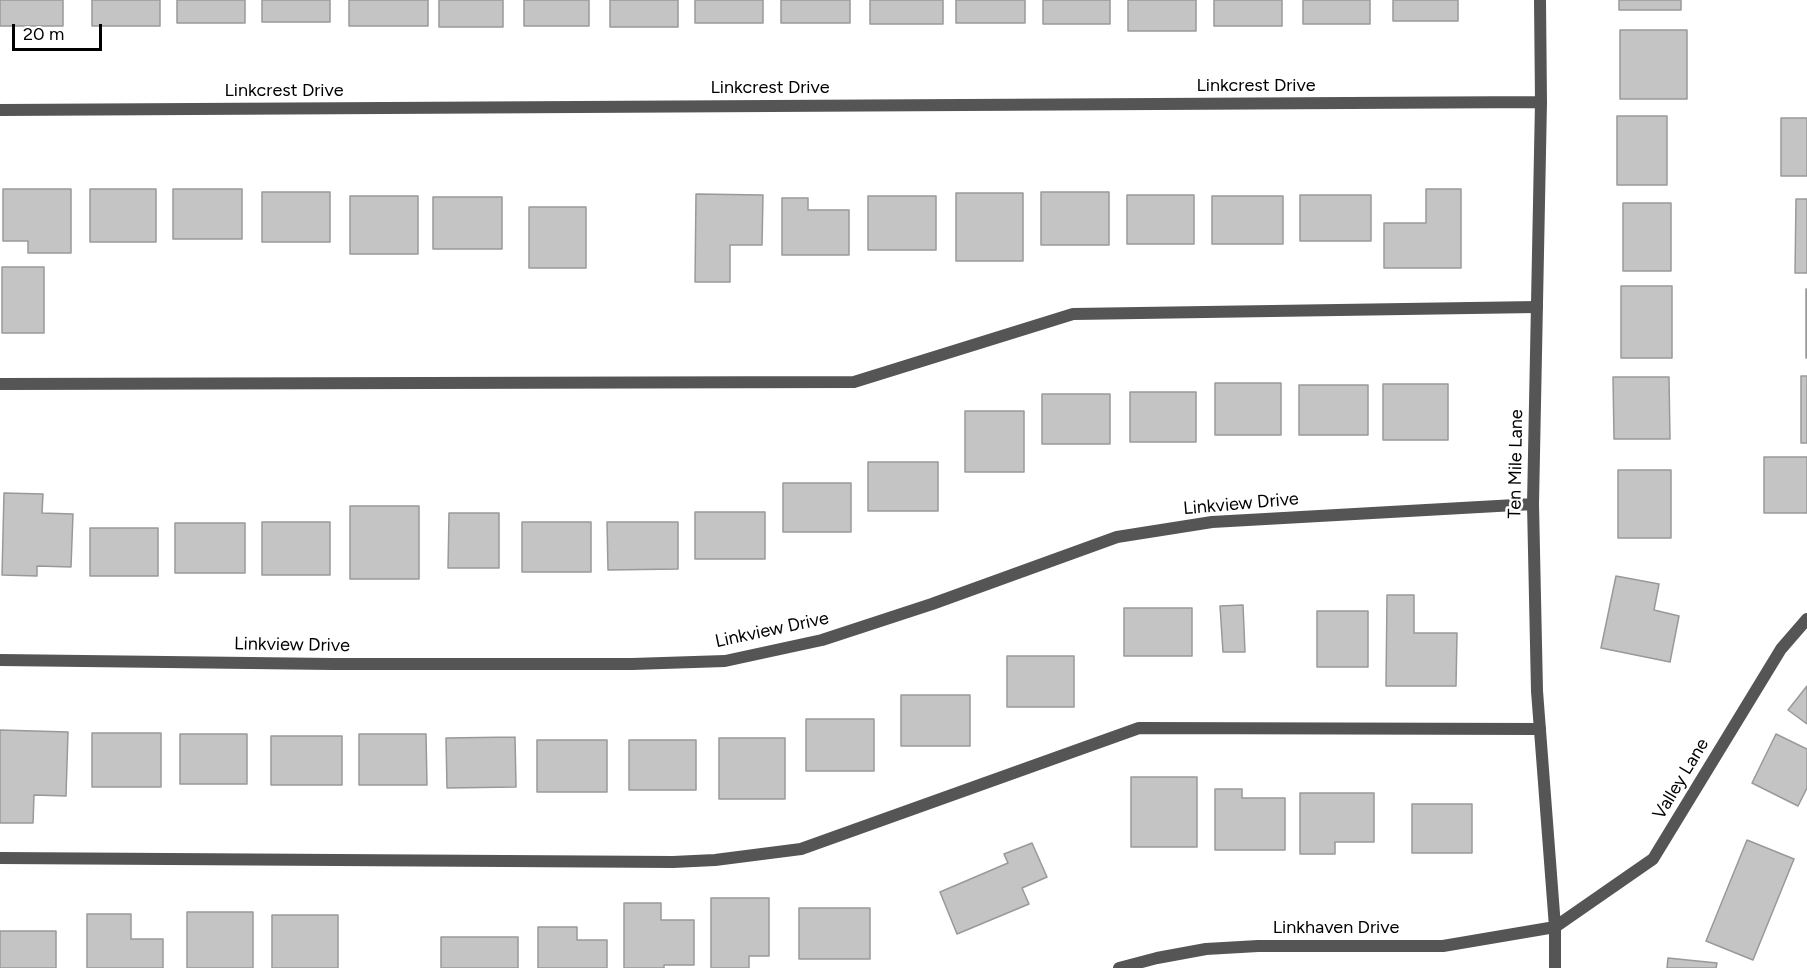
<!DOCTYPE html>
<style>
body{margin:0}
#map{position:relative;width:1807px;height:968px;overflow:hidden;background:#fff;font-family:Figtree,sans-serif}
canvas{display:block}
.scale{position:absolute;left:12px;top:24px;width:90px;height:27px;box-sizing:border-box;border:3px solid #000;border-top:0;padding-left:8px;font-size:18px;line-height:21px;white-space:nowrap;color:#000;-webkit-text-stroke:4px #fff;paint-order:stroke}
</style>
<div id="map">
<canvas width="1807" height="968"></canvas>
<div class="scale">20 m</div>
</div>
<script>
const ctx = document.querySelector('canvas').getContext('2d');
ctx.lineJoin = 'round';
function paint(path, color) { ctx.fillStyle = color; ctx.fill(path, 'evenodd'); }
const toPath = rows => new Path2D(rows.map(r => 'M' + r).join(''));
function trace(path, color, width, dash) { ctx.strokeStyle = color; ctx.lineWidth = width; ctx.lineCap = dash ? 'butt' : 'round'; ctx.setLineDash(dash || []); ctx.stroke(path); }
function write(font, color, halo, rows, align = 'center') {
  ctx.font = font + ' Figtree,sans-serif'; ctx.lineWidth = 5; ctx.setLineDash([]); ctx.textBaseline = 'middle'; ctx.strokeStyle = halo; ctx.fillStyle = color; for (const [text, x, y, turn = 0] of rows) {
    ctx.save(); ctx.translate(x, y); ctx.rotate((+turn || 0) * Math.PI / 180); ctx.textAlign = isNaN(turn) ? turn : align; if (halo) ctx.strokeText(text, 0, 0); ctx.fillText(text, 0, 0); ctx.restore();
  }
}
const building = toPath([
 [0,0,63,0,63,26,0,26,0,0],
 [92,0,160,0,160,26,92,26,92,0],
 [177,0,245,0,245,23,177,23,177,0],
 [262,0,330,0,330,22,262,22,262,0],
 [349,0,428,0,428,26,349,26,349,0],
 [439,0,503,0,503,27,439,27,439,0],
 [524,0,589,0,589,26,524,26,524,0],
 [610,0,678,0,678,27,610,27,610,0],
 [695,0,763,0,763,23,695,23,695,0],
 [781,0,850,0,850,23,781,23,781,0],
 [870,0,943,0,943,24,870,24,870,0],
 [956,0,1025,0,1025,23,956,23,956,0],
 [1043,0,1110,0,1110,24,1043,24,1043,0],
 [1128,0,1196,0,1196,31,1128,31,1128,0],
 [1214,0,1282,0,1282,26,1214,26,1214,0],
 [1303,0,1370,0,1370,24,1303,24,1303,0],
 [1393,0,1458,0,1458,21,1393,21,1393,0],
 [1619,0,1681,0,1681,10,1619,10,1619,0],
 [1620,30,1687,30,1687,99,1620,99,1620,30],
 [1617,116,1667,116,1667,185,1617,185,1617,116],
 [1781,118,1807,118,1807,176,1781,176,1781,118],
 [3,189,71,189,71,253,28,253,28,241,3,241,3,189],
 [90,189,156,189,156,242,90,242,90,189],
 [173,189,242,189,242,239,173,239,173,189],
 [1426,189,1461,189,1461,268,1384,268,1384,223,1426,223,1426,189],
 [262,192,330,192,330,242,262,242,262,192],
 [1041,192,1109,192,1109,245,1041,245,1041,192],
 [956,193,1023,193,1023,261,956,261,956,193],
 [696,194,763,195,762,245,730,245,730,282,695,282,696,194],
 [1127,195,1194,195,1194,244,1127,244,1127,195],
 [1300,195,1371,195,1371,241,1300,241,1300,195],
 [350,196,418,196,418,254,350,254,350,196],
 [868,196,936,196,936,250,868,250,868,196],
 [1212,196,1283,196,1283,244,1212,244,1212,196],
 [433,197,502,197,502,249,433,249,433,197],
 [782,198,808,198,808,210,849,210,849,255,782,255,782,198],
 [1796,199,1807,199,1807,273,1795,273,1796,199],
 [1623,203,1671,203,1671,271,1623,271,1623,203],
 [529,207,586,207,586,268,529,268,529,207],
 [2,267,44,267,44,333,2,333,2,267],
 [1621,286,1672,286,1672,358,1621,358,1621,286],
 [1806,289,1807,289,1807,358,1806,358,1806,289],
 [1801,376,1807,376,1807,443,1801,443,1801,376],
 [1613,377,1669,377,1670,439,1614,439,1613,377],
 [1215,383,1281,383,1281,435,1215,435,1215,383],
 [1383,384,1448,384,1448,440,1383,440,1383,384],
 [1299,385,1368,385,1368,435,1299,435,1299,385],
 [1130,392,1196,392,1196,442,1130,442,1130,392],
 [1042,394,1110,394,1110,444,1042,444,1042,394],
 [965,411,1024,411,1024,472,965,472,965,411],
 [1764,457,1807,457,1807,513,1764,513,1764,457],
 [868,462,938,462,938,511,868,511,868,462],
 [1618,470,1671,470,1671,538,1618,538,1618,470],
 [783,483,851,483,851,532,783,532,783,483],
 [4,493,43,494,42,513,73,514,71,567,37,566,37,576,2,575,4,493],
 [350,506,419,506,419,579,350,579,350,506],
 [695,512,765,512,765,559,695,559,695,512],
 [449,513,499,513,499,568,448,568,449,513],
 [262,522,330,522,330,575,262,575,262,522],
 [522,522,591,522,591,572,522,572,522,522],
 [607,522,678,522,678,569,608,570,607,522],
 [175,523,245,523,245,573,175,573,175,523],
 [90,528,158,528,158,576,90,576,90,528],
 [1616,576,1659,584,1654,610,1679,616,1670,662,1601,648,1616,576],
 [1387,595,1414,595,1414,633,1457,633,1456,686,1386,686,1387,595],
 [1243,605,1245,652,1223,652,1220,606,1243,605],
 [1124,608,1192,608,1192,656,1124,656,1124,608],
 [1317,611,1368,611,1368,667,1317,667,1317,611],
 [1007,656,1074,656,1074,707,1007,707,1007,656],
 [1807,686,1807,724,1788,710,1807,686],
 [901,695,970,695,970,746,901,746,901,695],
 [806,719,874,719,874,771,806,771,806,719],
 [0,730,68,732,66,796,34,795,33,823,0,823,0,730],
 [92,733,161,733,161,787,92,787,92,733],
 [180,734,247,734,247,784,180,784,180,734],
 [359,734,426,734,427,785,359,785,359,734],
 [1776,734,1807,749,1807,788,1798,806,1752,783,1776,734],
 [271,736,342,736,342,785,271,785,271,736],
 [515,737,516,787,447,788,446,738,515,737],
 [719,738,785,738,785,799,719,799,719,738],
 [537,740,607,740,607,792,537,792,537,740],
 [629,740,696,740,696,790,629,790,629,740],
 [1131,777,1197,777,1197,847,1131,847,1131,777],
 [1215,789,1242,789,1242,798,1285,798,1285,850,1215,850,1215,789],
 [1300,793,1374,793,1374,842,1335,842,1335,854,1300,854,1300,793],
 [1412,804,1472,804,1472,853,1412,853,1412,804],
 [1747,840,1794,859,1753,960,1706,941,1747,840],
 [1032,843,1047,877,1022,888,1029,904,957,934,940,892,1008,863,1004,854,1032,843],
 [711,898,769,898,769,956,749,956,749,968,711,968,711,898],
 [624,903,661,903,661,920,694,920,694,965,664,965,664,968,624,968,624,903],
 [799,908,870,908,870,959,799,959,799,908],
 [187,912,253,912,253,968,187,968,187,912],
 [87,914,131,914,131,939,163,939,163,968,87,968,87,914],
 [272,915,338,915,338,968,272,968,272,915],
 [538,927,577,927,577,940,607,940,607,968,538,968,538,927],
 [0,931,56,931,56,968,0,968,0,931],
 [441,937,518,937,518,968,441,968,441,937],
 [1668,958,1717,963,1716,968,1667,968,1668,958]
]);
paint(building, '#c4c4c4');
trace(building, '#999', 1.5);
trace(toPath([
 [0,384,854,382,1073,314,1537,307],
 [0,858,673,862,715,860,801,849,1139,728,1540,729]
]), '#555', 12);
trace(toPath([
 [1540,0,1541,102,1533,504,1537,691,1555,927,1555,968],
 [0,110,1541,102],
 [0,660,333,664,632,664,725,661,822,640,932,604,1117,537,1212,522,1533,504],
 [1119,968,1157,958,1206,949,1258,946,1443,946,1555,927,1653,859,1781,649,1807,619]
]), '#555', 12);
write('18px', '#000', '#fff', [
 ["Linkcrest Drive",1256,86],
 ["Linkcrest Drive",770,88],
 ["Linkcrest Drive",284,91],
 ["Ten Mile Lane",1516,464,-89],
 ["Linkview Drive",1241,504,-5],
 ["Linkview Drive",772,630,-12],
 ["Linkview Drive",292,645,1],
 ["Valley Lane",1681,779,-59],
 ["Linkhaven Drive",1336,928]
]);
</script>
